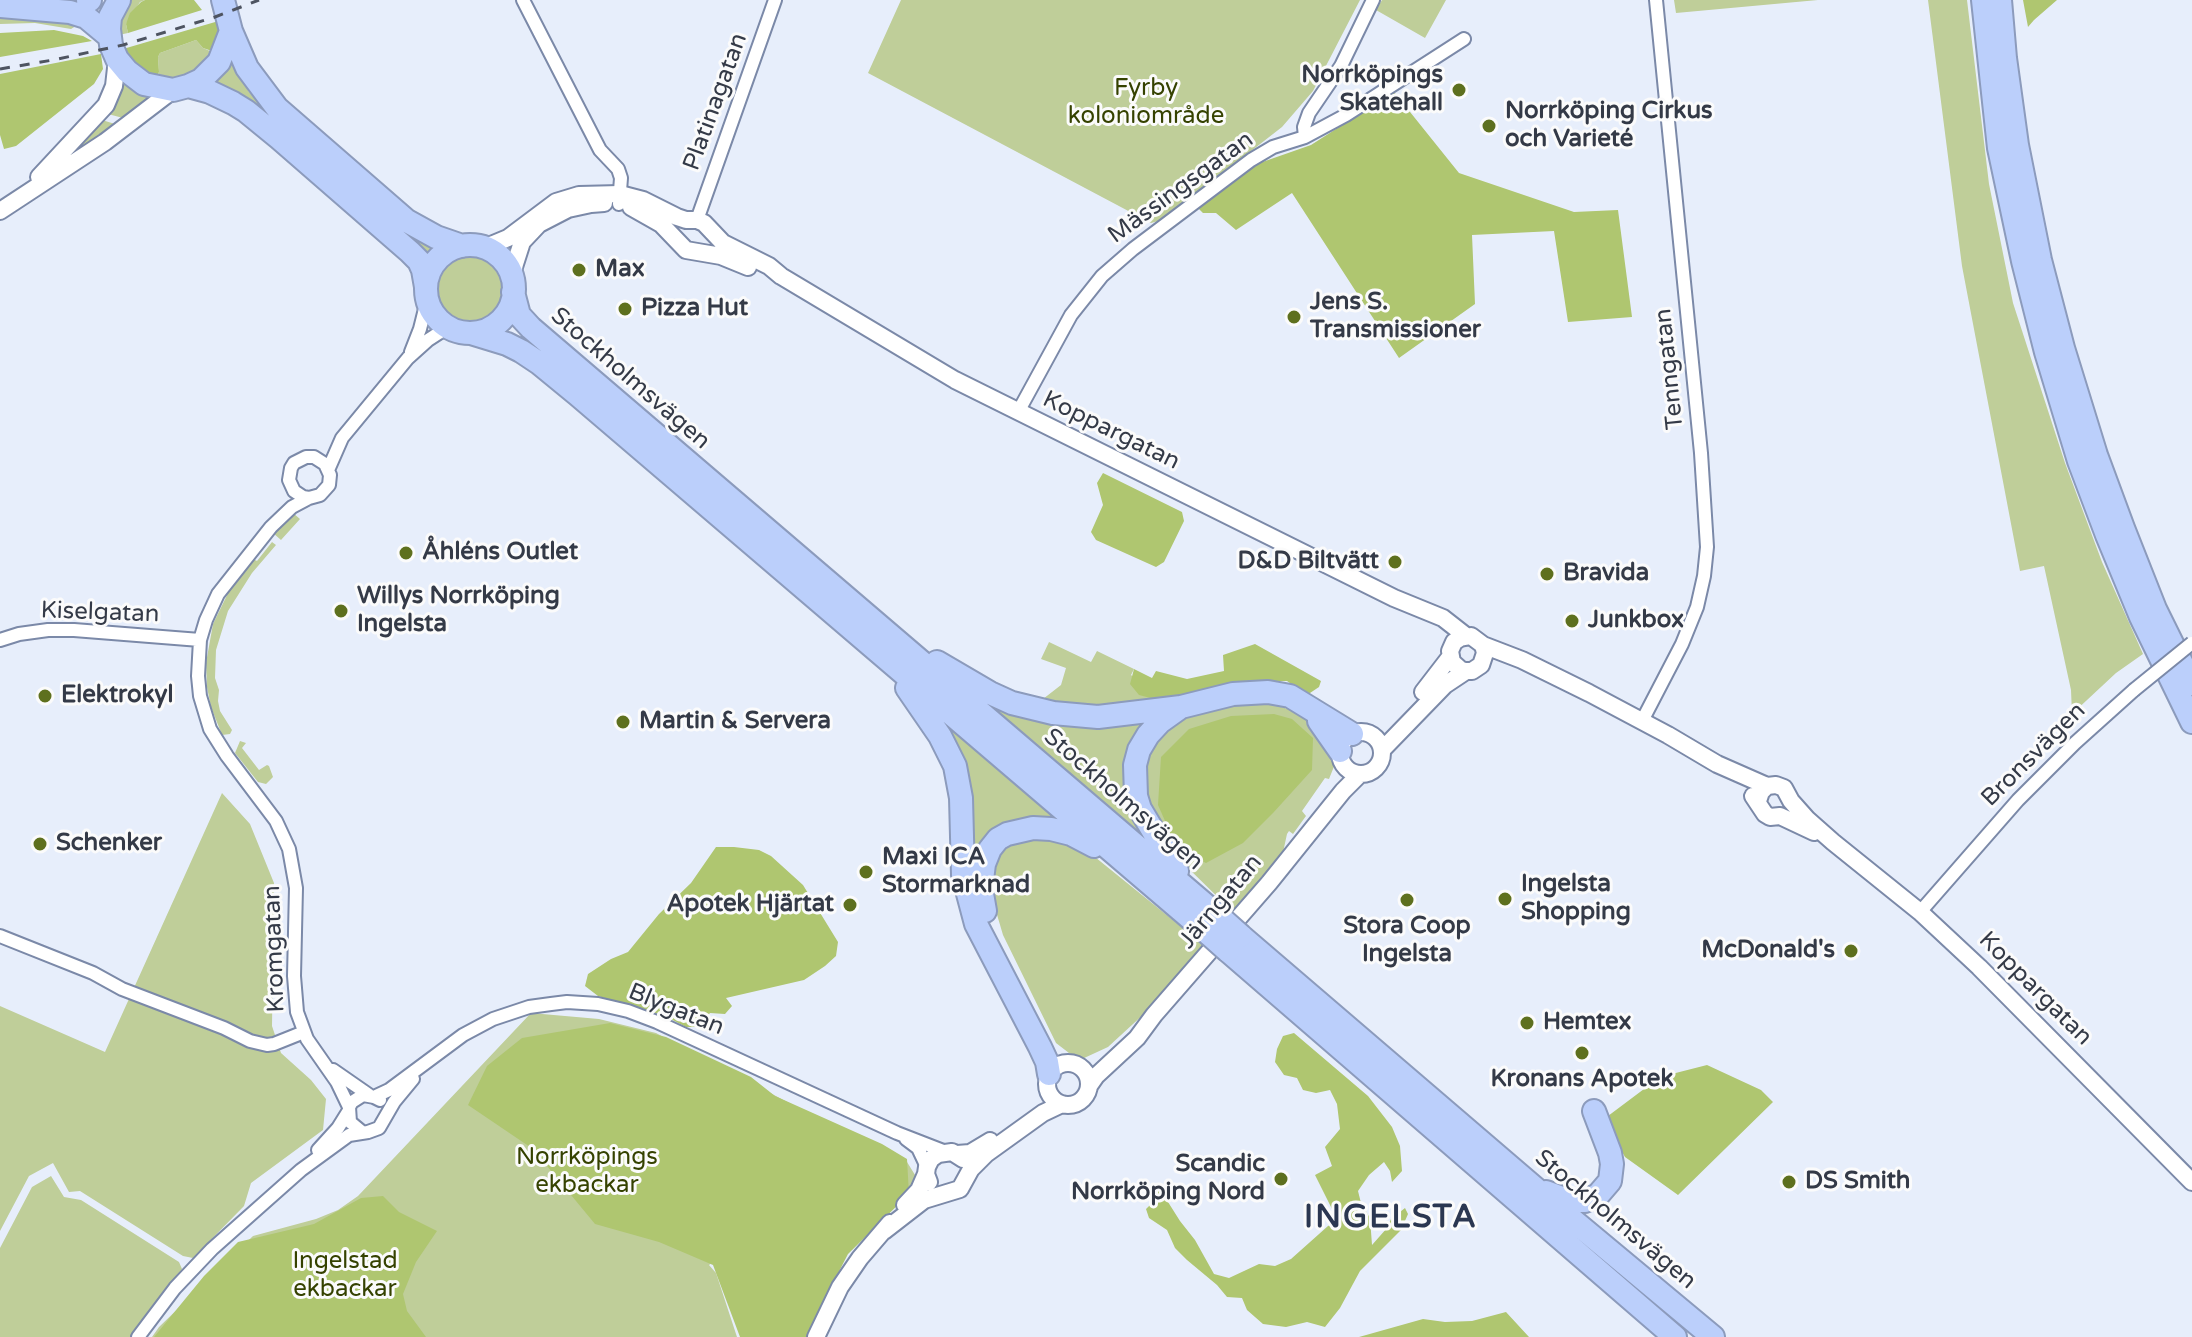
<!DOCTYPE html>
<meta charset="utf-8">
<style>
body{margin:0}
canvas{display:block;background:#e7eefb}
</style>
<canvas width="2192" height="1337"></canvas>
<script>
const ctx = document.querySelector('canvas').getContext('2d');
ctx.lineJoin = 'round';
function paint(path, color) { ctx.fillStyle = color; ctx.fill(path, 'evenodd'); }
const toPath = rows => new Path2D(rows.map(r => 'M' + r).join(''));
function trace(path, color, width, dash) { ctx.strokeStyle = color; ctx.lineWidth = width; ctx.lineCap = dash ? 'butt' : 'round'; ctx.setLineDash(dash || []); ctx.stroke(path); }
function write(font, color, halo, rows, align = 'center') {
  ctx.font = font + ' "Varela Round",sans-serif'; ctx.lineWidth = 6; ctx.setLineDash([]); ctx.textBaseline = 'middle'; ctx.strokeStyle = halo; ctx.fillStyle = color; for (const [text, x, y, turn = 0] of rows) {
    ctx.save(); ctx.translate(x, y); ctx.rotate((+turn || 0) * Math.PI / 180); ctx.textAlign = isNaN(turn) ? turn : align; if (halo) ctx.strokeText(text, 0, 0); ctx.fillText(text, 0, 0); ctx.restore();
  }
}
paint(toPath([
 [124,0,145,0,140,2,126,24,128,33,114,36],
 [901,0,1360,0,1313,91,1282,127,1192,197,1162,220,1151,223,868,73],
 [1382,0,1446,0,1425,38,1376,10],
 [1674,0,1818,0,1676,13],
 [1928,0,1967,0,1989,184,2013,303,2065,463,2102,562,2143,654,2116,673,2072,714,2071,690,2044,566,2020,571,1962,266],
 [22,15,48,17,76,26,71,29,35,23,0,24,0,18],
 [196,40,203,48,217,54,182,81,155,80,159,72,158,57,160,53],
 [230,57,249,92,262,107,350,183,439,249,428,261,207,84],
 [122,80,152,96,123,118,108,114,119,94],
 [102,120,115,124,93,143,60,164],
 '438 289a32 32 0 1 1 64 0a32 32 0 1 1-64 0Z',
 [293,513,300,519,281,540,273,533],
 [272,542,276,545,252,573,228,611,216,650,215,678,219,690,218,701,220,711,232,730,230,734,222,735,211,707,207,687,206,663,213,624,230,589,253,559,257,561],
 [1049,642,1091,662,1097,651,1134,669,1131,675,1162,701,1093,712,1043,699,1061,685,1066,668,1041,659],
 [979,696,1159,715,1135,746,1156,848],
 [1269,703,1294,711,1309,721,1332,750,1335,764,1329,779,1325,778,1302,811,1306,816,1293,834,1289,831,1287,834,1282,857,1234,913,1186,866,1146,802,1142,776,1148,750,1162,728,1182,717,1231,706],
 [935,714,1065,826,1033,820,975,875],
 [240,741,246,743,242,748,259,770,267,765,269,766,273,777,266,784,258,782,235,753],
 [222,793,250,824,274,883,272,1026,281,1053,311,1080,326,1099,323,1130,251,1183,244,1206,193,1258,183,1256,80,1191,69,1192,53,1163,29,1176,0,1231,0,1006,105,1052],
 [1037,836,1063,838,1090,853,1205,946,1158,1001,1108,1047,1082,1059,1069,1053,1056,1043,1003,935,993,901,991,875,996,857,1013,842],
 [531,1013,599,1019,656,1033,852,1136,907,1162,920,1183,900,1198,716,1259,709,1265,716,1273,737,1337,152,1337,159,1327,253,1236,316,1219,338,1210,358,1196],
 [51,1176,64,1197,81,1200,179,1262,182,1269,135,1337,0,1337,0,1248,32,1187]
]), '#bfce99');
paint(toPath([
 [145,0,194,0,202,10,128,33,126,24,130,13,141,2],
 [2023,0,2057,0,2034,20,2028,27],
 [222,20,223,30,212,51,203,48,196,40,160,53,158,57,159,72,155,80,141,72,123,49],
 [54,30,83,36,92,41,0,57,0,33],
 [101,54,103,69,94,84,16,146,4,149,0,135,0,74],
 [1394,92,1459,173,1574,212,1618,210,1632,317,1568,322,1554,231,1472,235,1475,304,1399,358,1292,193,1236,230,1216,213,1203,213,1197,207,1251,166,1311,145],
 [1103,473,1182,512,1184,521,1164,562,1156,567,1096,540,1091,532,1103,505,1097,483],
 [1255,644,1321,681,1319,687,1307,695,1287,681,1243,682,1162,701,1139,695,1130,684,1134,669,1152,678,1156,671,1187,679,1224,671,1223,655],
 [1274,714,1292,719,1313,738,1312,770,1273,813,1243,843,1206,863,1177,848,1158,805,1161,757,1189,729,1231,716],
 [716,847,734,847,759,850,771,856,803,885,838,942,836,956,825,966,804,980,726,998,732,1006,725,1014,710,1013,698,1027,686,1027,665,1016,598,996,585,986,588,974,611,959,628,952,659,914,691,883],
 [610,1023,666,1037,751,1077,775,1096,882,1144,907,1159,909,1194,848,1254,817,1314,812,1337,740,1337,713,1265,659,1242,595,1224,533,1149,468,1105,487,1066,522,1038],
 [1294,1033,1368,1096,1392,1127,1400,1146,1402,1171,1392,1182,1390,1171,1384,1162,1369,1175,1358,1191,1361,1203,1370,1218,1372,1245,1387,1228,1391,1219,1405,1208,1408,1214,1401,1230,1360,1271,1340,1308,1325,1327,1307,1322,1286,1327,1263,1324,1247,1310,1242,1298,1227,1297,1217,1285,1187,1260,1175,1248,1167,1230,1149,1218,1146,1209,1153,1202,1156,1183,1180,1221,1195,1240,1214,1274,1229,1278,1259,1264,1275,1266,1291,1259,1328,1226,1338,1221,1315,1175,1332,1166,1325,1147,1340,1129,1337,1104,1330,1090,1316,1093,1303,1090,1297,1078,1284,1075,1275,1062,1277,1049,1283,1036],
 [1707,1065,1761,1090,1773,1102,1678,1195,1625,1157,1604,1119,1660,1077],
 [383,1196,399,1212,437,1231,416,1262,403,1294,407,1311,426,1337,154,1337,204,1276,238,1242,314,1224,361,1198],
 [1506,1312,1529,1337,1359,1337,1423,1319,1445,1322,1472,1321]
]), '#afc670');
const street = toPath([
 [523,0,600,150,618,169,621,178,619,204],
 [1305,137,1346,115,1464,39],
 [697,220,775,0],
 [411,352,420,329,427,301],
 [1018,412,1071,315,1102,276,1133,249,1251,160,1273,147,1305,137,1304,127,1309,113,1341,66,1373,0],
 [328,470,342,438,408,358,428,340,448,327],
 [309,498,303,497,294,491,289,480,291,468,294,463,306,457,314,457,325,464,330,475,329,485,320,495,309,498,292,507,271,527,218,594,206,620,200,640,198,676,200,696,210,729,227,756,276,821,289,849,296,888,294,976,297,1012,307,1039,337,1082,349,1107],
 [0,640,19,634,48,630,74,630,200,640],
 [1642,721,1682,644,1697,607,1704,576,1707,547,1701,453,1656,0],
 [1920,912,2018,800,2075,743,2134,690],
 [0,936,93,973,122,989,224,1028,250,1041,267,1045,274,1044,304,1032],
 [333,1070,369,1095],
 [374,1097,389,1090,463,1035,493,1019,529,1007,551,1004,567,1002,598,1004,628,1011,657,1022,897,1133,946,1152],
 [362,1132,350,1122,349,1107,352,1102,363,1095,374,1097,380,1100],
 [906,1139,918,1148,927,1167],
 [318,1150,338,1128,348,1112],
 [138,1337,175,1288,212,1249,301,1170,349,1135,368,1132,379,1128,394,1102,413,1079]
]);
const secondary = toPath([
 [39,177,106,105,114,86,117,59],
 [631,207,661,224,686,250,721,256,748,267],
 [0,211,105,142,173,90],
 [484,248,508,238,556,202,579,195,620,194,643,200,677,217,686,220,697,220,704,223,723,243,769,266,781,276,955,380,1394,598,1443,618,1466,636],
 [512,279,514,267,522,242,539,224,568,209,591,204,604,203],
 [1466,671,1461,670,1452,662,1450,651,1454,642,1460,638,1471,636,1483,645,1522,660,1589,693,1668,735,1717,764,1767,786],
 [1423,692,1450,657],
 '1340 753a21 21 0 1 1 42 0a21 21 0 1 1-42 0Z',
 [1382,750,1445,685,1466,671,1472,671,1481,665,1485,653,1483,645],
 [1753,796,1765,814,1770,817,1780,816,1814,832],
 [1758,801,1761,792,1767,786,1776,785,1784,788,1791,801,1807,819,1833,842,1920,912,1979,967,2192,1182],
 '1047 1084a21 21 0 1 1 42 0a21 21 0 1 1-42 0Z',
 [1089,1086,1096,1076,1137,1038,1154,1015,1269,883,1343,791,1360,774],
 [957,1154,970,1153,990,1141],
 [929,1182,926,1174,927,1167,931,1159,938,1154,952,1152,963,1159],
 [905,1205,919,1190,926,1174],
 [884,1231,924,1200,960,1189,971,1169,986,1154,1043,1113,1062,1104],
 [816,1337,840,1287,860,1258,890,1223]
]);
const highway = toPath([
 [88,0,90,0],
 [119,0,110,17,109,29,111,45,117,59,127,71,144,84,173,90,188,86,201,80,219,62,231,31,223,0],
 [1983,0,1999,148,2023,261,2046,352,2079,461,2107,535,2141,617,2192,722],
 [2000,0,2005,58,2017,145,2040,260,2063,348,2096,455,2123,528,2155,609,2192,684],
 [0,6,70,12,86,17,110,37],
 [231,31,247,68,277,108,407,221,436,237,462,246],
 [188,86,210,92,233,103,246,111,279,138,410,252,419,261,423,270,426,287],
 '426 289a44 44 0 1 1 88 0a44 44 0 1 1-88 0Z',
 [513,292,519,315,531,328,1223,920],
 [471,333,507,344,521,351,539,363,578,395,1210,935],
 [937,662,990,693,1012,703,1053,713,1098,717,1181,707,1233,694,1268,692,1290,696,1352,734],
 [907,688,940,736,955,766,961,798,963,875,976,924,1040,1047,1047,1062,1049,1074],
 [1319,721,1340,751],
 [1177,871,1140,809,1136,796,1135,765,1139,750,1148,735,1160,722,1181,707],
 [985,911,981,888,984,864,990,849,998,839,1007,834,1033,828,1051,829,1071,834,1094,846],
 [1241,936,1557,1207,1713,1337],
 [1228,951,1675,1337],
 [1546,1192,1570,1201,1585,1201,1598,1195,1610,1181,1612,1164,1610,1153,1594,1111]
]);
trace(street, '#7b89a8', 16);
trace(secondary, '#7b89a8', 20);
trace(highway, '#8c9bbc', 26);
trace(street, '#fff', 12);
trace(secondary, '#fff', 16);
trace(highway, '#bbcffb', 22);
trace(toPath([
 [0,69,53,60,123,45,215,17,259,0]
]), '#4e5461', 3, [10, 10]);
const streetBridge = toPath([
 [2134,690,2192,643]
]);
const highwayBridge = toPath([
 [1223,920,1241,936],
 [1210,935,1228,951]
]);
trace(streetBridge, '#7b89a8', 16, []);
trace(highwayBridge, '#8c9bbc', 26, []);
trace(streetBridge, '#fff', 12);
trace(highwayBridge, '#bbcffb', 22);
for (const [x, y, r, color] of [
 [1459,90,8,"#5e701e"],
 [1489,126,8,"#5e701e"],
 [579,270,8,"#5e701e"],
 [625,309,8,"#5e701e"],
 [1294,317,8,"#5e701e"],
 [406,553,8,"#5e701e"],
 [1395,562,8,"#5e701e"],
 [1547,574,8,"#5e701e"],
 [341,611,8,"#5e701e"],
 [1572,621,8,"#5e701e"],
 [45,696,8,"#5e701e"],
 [623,722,8,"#5e701e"],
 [40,844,8,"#5e701e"],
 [866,872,8,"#5e701e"],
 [1505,899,8,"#5e701e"],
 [1407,900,8,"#5e701e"],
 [850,905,8,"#5e701e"],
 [1851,951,8,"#5e701e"],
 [1527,1023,8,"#5e701e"],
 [1582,1053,8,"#5e701e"],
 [1281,1179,8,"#5e701e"],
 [1789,1182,8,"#5e701e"]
]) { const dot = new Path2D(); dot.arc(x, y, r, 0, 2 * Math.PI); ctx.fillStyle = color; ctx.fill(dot); trace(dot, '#fbfbfb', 3); }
write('bold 24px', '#343a47', '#fbfbfb', [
 ["Norrköpings",1443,76,"right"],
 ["Skatehall",1443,104,"right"],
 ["Norrköping Cirkus",1505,112],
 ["och Varieté",1505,140],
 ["Max",595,270],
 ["Jens S.",1310,303],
 ["Transmissioner",1310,331],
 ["Pizza Hut",641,309],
 ["Åhléns Outlet",422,553],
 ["D&D Biltvätt",1379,562,"right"],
 ["Bravida",1563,574],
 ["Willys Norrköping",357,597],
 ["Ingelsta",357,625],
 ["Junkbox",1588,621],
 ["Elektrokyl",61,696],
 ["Martin & Servera",639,722],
 ["Schenker",56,844],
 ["Maxi ICA",882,858],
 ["Stormarknad",882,886],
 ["Ingelsta",1521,885],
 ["Shopping",1521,913],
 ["Apotek Hjärtat",834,905,"right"],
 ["Stora Coop",1407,927,"center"],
 ["Ingelsta",1407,955,"center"],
 ["McDonald's",1835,951,"right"],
 ["Hemtex",1543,1023],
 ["Kronans Apotek",1582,1080,"center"],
 ["Scandic",1265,1165,"right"],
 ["Norrköping Nord",1265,1193,"right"],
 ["DS Smith",1805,1182]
], 'left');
write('24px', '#354200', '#fbfbfb', [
 ["Fyrby",1146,89],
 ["koloniområde",1146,117],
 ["Norrköpings",587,1158],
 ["ekbackar",587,1186],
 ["Ingelstad",345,1262],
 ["ekbackar",345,1290]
]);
write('24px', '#343a47', '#fbfbfb', [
 ["Platinagatan",716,102,-70],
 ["Mässingsgatan",1181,188,-36],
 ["Tenngatan",1670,369,-96],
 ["Stockholmsvägen",630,379,41],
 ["Koppargatan",1111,431,26],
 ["Kiselgatan",100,613,2],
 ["Bronsvägen",2034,755,-45],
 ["Stockholmsvägen",1123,800,41],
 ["Järngatan",1221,902,-50],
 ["Kromgatan",275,949,-92],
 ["Koppargatan",2035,989,45],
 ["Blygatan",676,1010,22],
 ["Stockholmsvägen",1615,1220,40]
]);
ctx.letterSpacing = '2px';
write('bold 32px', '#2b3751', '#fbfbfb', [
 ["INGELSTA",1391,1219]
]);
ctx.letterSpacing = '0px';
</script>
